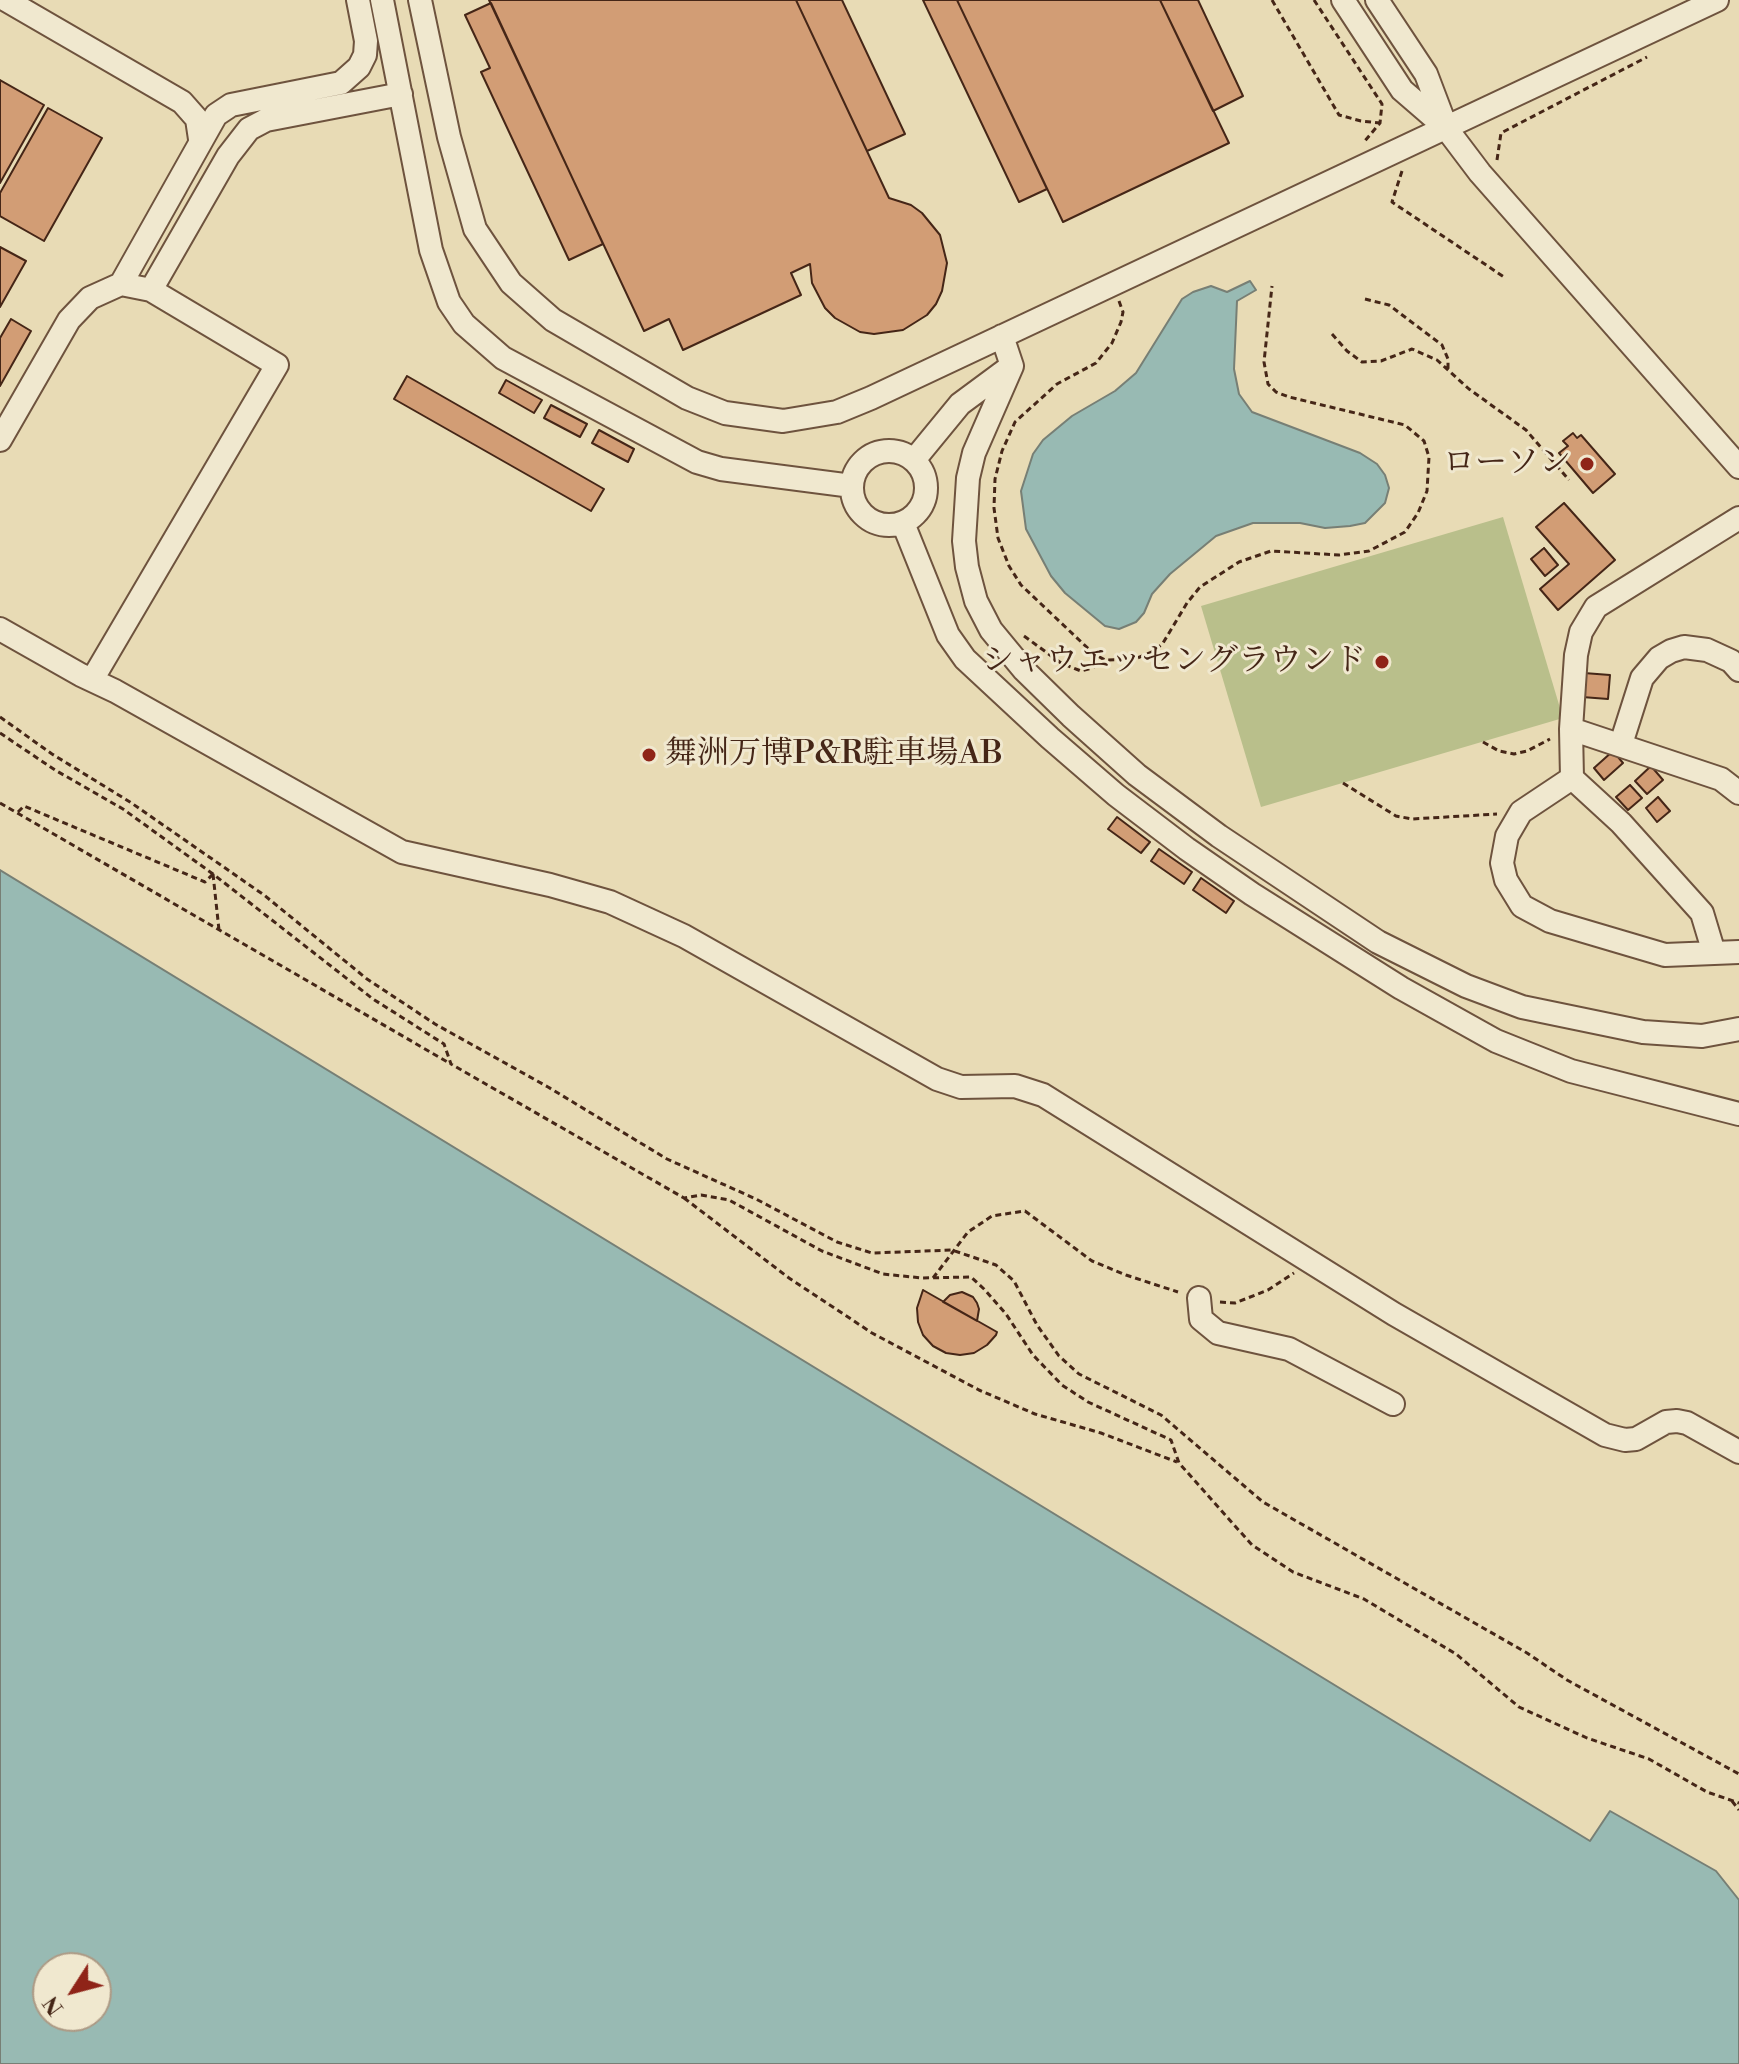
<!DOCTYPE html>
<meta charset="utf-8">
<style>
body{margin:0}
#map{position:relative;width:1739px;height:2064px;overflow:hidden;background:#e8dbb5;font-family:"Libre Bodoni",serif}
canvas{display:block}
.north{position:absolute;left:32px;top:1952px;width:80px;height:80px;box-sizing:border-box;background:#f0e8cf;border:2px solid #ac9a85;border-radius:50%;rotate:234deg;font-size:22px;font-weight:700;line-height:32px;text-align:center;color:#452617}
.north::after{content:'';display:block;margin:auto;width:28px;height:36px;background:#8f2418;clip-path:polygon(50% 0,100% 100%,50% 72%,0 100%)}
</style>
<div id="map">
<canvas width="1739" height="2064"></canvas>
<div class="north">N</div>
</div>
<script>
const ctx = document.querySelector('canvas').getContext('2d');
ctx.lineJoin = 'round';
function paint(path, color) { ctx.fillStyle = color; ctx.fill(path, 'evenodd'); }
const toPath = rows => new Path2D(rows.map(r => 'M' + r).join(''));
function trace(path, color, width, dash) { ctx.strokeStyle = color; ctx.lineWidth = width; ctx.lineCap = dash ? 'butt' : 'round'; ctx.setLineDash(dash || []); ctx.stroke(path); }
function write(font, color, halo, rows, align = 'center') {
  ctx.font = font + ' "Libre Bodoni","Noto Serif JP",serif'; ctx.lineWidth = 6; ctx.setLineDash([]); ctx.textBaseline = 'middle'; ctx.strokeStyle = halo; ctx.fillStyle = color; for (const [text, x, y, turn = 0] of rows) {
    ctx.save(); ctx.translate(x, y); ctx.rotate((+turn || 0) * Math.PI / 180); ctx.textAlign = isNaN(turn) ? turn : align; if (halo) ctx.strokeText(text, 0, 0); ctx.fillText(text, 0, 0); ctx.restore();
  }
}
paint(toPath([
 [1503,517,1563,718,1261,807,1201,606]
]), '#b9bf8b');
const water = toPath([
 [1250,281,1256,290,1237,301,1234,369,1239,394,1252,412,1360,453,1377,464,1385,475,1389,488,1385,503,1365,523,1350,526,1325,528,1300,523,1253,523,1216,536,1170,574,1152,594,1144,613,1136,622,1119,629,1105,626,1065,593,1051,576,1026,529,1021,491,1033,454,1043,440,1072,416,1115,391,1136,373,1182,299,1193,292,1211,286,1227,292,1250,281],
 [0,870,1590,1841,1610,1811,1716,1871,1739,1900,1739,2064,0,2064,0,870],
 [96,1968,96,2016,48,2016,48,1968,96,1968]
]);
paint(water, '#98bab3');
trace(water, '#777f75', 2);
const building = toPath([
 [489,0,796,0,889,198,911,205,922,213,940,235,947,263,942,291,936,304,927,315,903,330,874,334,860,332,835,318,825,308,812,283,810,264,791,273,801,295,683,350,669,319,644,331,489,0],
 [796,0,842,0,905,134,867,151,796,0],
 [923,0,957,0,1047,189,1019,202,923,0],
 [957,0,1160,0,1229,143,1063,222,957,0],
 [1160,0,1198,0,1243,96,1213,111,1160,0],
 [491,3,603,244,569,260,481,72,490,68,465,15,491,3],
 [0,80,44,105,0,183,0,80],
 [48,108,102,138,44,241,0,216,0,193,48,108],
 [0,247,26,261,0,307,0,247],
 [11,319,31,331,0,386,0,338,11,319],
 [407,376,604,489,591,511,394,399,407,376],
 [506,380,542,400,534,413,499,393,506,380],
 [551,405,587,424,580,437,544,418,551,405],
 [599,430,634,449,628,462,592,443,599,430],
 [1573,433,1577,438,1581,435,1615,474,1593,493,1559,453,1568,446,1563,441,1573,433],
 [1564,503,1615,560,1558,610,1540,589,1569,564,1536,527,1564,503],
 [1544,548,1558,565,1545,576,1531,559,1544,548],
 [1584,673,1610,675,1608,699,1582,697,1584,673],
 [1613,751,1623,763,1604,780,1594,768,1613,751],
 [1651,766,1663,780,1647,794,1635,781,1651,766],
 [1630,785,1642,798,1628,810,1616,797,1630,785],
 [1658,797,1670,811,1657,822,1646,808,1658,797],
 [1117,817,1150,842,1141,853,1108,829,1117,817],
 [1159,849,1192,872,1184,884,1151,861,1159,849],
 [1201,878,1234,901,1226,913,1193,890,1201,878],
 [923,1290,997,1332,996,1335,987,1345,974,1353,960,1355,946,1353,933,1346,923,1335,918,1322,917,1308,923,1290],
 [962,1292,973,1297,977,1303,979,1309,977,1321,943,1302,950,1295,962,1292]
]);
paint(building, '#d29d75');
trace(building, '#452617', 2);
const minor = toPath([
 [6,0,182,102,197,119,200,139],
 [382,0,431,250,449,302,464,324,503,358,697,462,721,469,852,486],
 [420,0,449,137,475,229,511,283,553,320,687,398,725,413,783,421,837,412,871,398,1717,0],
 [1343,0,1402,90,1446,128,1480,173,1739,467],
 [1377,0,1426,74,1445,124],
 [121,284,216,115,231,105,341,83,359,67,365,55,366,41,358,0],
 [151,290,228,156,249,129,266,120,401,94],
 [1002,336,1012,366,974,453,968,478,964,541,967,567,976,601,991,630,1024,670,1071,716,1137,775,1219,836,1378,942,1466,986,1522,1007,1643,1032,1702,1036,1739,1029],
 [0,440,69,320,90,298,121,284,151,290,277,365,92,680],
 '852 488a37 37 0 1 1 74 0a37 37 0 1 1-74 0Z',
 [914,460,960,404,1010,367],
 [1739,518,1596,607,1581,632,1576,655,1571,729,1572,778,1521,812,1507,836,1502,863,1506,880,1522,906,1550,921,1665,955,1739,952],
 [903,523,948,635,965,659,1050,738,1116,795,1187,849,1252,894,1401,988,1496,1041,1571,1071,1739,1114],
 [0,629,81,675,115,691,402,852,550,885,610,902,684,936,937,1079,961,1087,1015,1086,1043,1095,1394,1314,1605,1435,1625,1440,1636,1439,1666,1422,1677,1421,1687,1423,1739,1452],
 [1571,729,1721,779,1739,793],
 [1621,744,1642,678,1659,658,1671,651,1684,647,1707,650,1731,661,1739,670],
 [1572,778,1621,823,1702,913,1714,953],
 [1199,1298,1201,1319,1218,1333,1289,1349,1393,1404]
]);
trace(minor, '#6e533e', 26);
trace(toPath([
 [1272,0,1339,115,1361,121,1380,123],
 [1314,0,1382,104,1380,123,1364,142],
 [1497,160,1501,133,1647,57],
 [1402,171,1392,202,1504,277],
 [1365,299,1389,305,1442,345,1448,359,1448,370],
 [1119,301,1123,312,1121,322,1112,343,1096,363,1057,384,1015,422,1002,451,995,479,994,508,998,538,1009,566,1021,585,1094,654,1105,660,1135,659,1154,651,1163,643,1187,603,1200,587,1239,562,1271,551,1339,555,1369,551,1405,532,1418,513,1427,491,1429,457,1424,441,1405,425,1289,397,1276,392,1268,384,1264,362,1272,286],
 [1332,334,1347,351,1362,362,1381,361,1412,349,1437,360,1469,389,1526,430,1569,480],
 [1024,636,1061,663,1081,671,1093,668,1097,662,1095,658],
 [0,717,52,754,130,802,264,895,367,979,435,1024,548,1087,667,1159,756,1199,837,1242,872,1253,952,1250,996,1265,1014,1281,1037,1325,1059,1356,1079,1374,1161,1415,1263,1502,1527,1653,1567,1680,1739,1774],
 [0,733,55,770,123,809,213,874,373,999,444,1044,451,1064,684,1198,701,1195,729,1200,822,1251,883,1274,922,1278,971,1277,984,1289,1006,1314,1033,1355,1062,1385,1088,1402,1171,1440,1179,1463,1252,1545,1293,1572,1364,1599,1456,1654,1519,1707,1587,1738,1649,1759,1707,1792,1739,1803],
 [1483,742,1499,751,1514,754,1527,751,1550,739],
 [1343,783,1396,816,1412,819,1497,814],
 [0,803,451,1064],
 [18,812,24,806,205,882,213,874],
 [213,874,219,930],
 [684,1198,789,1278,872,1333,979,1390,1035,1414,1101,1433,1177,1462],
 [933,1278,968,1232,992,1216,1025,1211,1092,1261,1126,1275,1178,1292],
 [1220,1302,1235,1303,1268,1290,1294,1273],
 [1732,1801,1739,1810]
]), '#452617', 3, [6, 4]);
trace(minor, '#f0e8cf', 22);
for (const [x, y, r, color] of [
 [1587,464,8,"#8f2418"],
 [1382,662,8,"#8f2418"],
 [649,755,8,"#8f2418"]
]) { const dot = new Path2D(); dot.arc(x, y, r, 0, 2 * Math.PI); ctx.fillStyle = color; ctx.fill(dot); trace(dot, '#f0e8cf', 3); }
write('32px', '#452617', '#f0e8cf', [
 ["ローソン",1571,464],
 ["シャウエッセングラウンド",1366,662],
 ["舞洲万博P&R駐車場AB",665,755,"left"]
], 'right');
</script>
